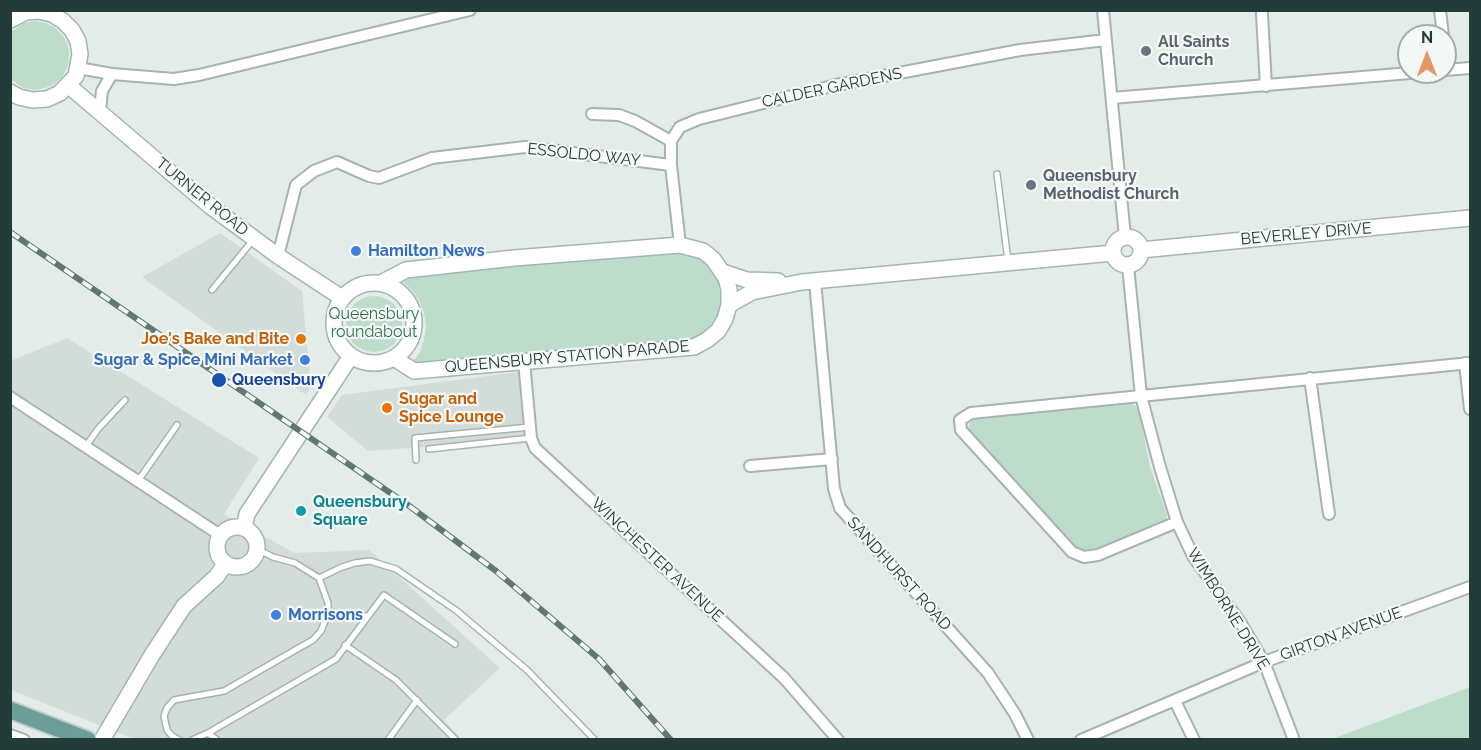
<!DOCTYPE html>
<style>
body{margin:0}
#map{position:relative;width:1481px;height:750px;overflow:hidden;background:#e3ece9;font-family:Raleway,sans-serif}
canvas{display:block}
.frame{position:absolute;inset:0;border:12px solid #243c39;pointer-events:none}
.north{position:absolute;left:1397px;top:24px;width:60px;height:60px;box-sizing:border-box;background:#f4f9f7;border:2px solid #a1adab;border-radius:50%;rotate:0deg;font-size:16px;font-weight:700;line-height:24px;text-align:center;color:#243c39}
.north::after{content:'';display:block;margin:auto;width:21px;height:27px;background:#e89565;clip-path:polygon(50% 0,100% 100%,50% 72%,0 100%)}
</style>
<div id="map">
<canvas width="1481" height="750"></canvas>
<div class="frame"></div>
<div class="north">N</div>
</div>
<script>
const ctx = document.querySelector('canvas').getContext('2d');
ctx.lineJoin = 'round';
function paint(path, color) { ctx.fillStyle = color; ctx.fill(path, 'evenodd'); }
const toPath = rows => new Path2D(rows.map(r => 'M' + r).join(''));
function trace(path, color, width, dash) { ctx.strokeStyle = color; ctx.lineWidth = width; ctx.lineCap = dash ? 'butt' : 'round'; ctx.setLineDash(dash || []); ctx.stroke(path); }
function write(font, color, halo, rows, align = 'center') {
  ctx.font = font + ' Raleway,sans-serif'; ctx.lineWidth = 4.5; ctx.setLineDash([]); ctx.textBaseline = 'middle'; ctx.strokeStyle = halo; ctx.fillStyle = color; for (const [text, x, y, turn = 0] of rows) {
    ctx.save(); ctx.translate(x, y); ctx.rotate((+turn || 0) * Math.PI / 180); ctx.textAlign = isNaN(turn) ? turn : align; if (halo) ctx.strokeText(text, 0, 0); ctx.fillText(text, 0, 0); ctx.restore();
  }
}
paint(toPath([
 [220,233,302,291,311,387,306,395,142,277],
 [67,338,259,458,224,514,294,553,369,550,500,668,444,720,461,739,134,739,11,690,10,361],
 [518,372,524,440,368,451,327,417,342,395]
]), '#d2dcd8');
paint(toPath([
 [35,21,46,23,55,28,63,36,68,45,69,56,68,66,63,76,55,84,45,88,35,90,23,88,11,79,10,32,24,23],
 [677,249,703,258,713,268,719,280,722,293,720,307,715,320,706,330,694,338,681,341,416,369,412,363,420,352,424,340,426,326,424,313,419,300,411,289,401,281,405,274],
 '346 324a28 28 0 1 1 56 0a28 28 0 1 1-56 0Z',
 [1127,402,1136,406,1139,411,1150,467,1167,515,1165,523,1097,550,1087,552,1068,542,971,433,969,426,973,418,981,416],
 [1470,687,1470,739,1332,739]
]), '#bedcca');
const lane = toPath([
 [997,174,1008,261],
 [212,290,253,240],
 [86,446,98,429,125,400],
 [429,449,531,438],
 [416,460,415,438,530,427],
 [138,481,177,425],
 [319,578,342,567,355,563,370,561,396,569,457,611,527,670,595,740],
 [328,613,350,617,367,616],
 [345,645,396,680,456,740],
 [208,733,217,740],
 [179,740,172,736,167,730,164,716,167,708,174,700,224,691,304,645,313,640,321,631,328,613,328,603,319,578,295,563,273,557,257,549],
 [192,740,208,733,336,659,384,595,455,644],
 [388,740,417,700]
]);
const street = toPath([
 [1103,10,1125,237],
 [1440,10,1443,36],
 [1262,14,1266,86],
 [78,68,112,74,174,79,199,75,470,10],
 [1445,70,1470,68],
 [1112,98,1422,72],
 [100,111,102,91,112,74],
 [592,114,619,115,635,121,671,141],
 [680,245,671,165,671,141,680,127,699,119,836,85,1020,50,1106,40],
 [278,256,296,185,314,171,337,162,369,176,379,178,432,158,525,147,671,165],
 [1128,266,1141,396,1160,467,1177,522,1193,556,1240,622,1264,662,1294,740],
 [815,281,834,489,840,508,988,673,1015,714,1028,740],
 [524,361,531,438,535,448,784,678,838,740],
 [1465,363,1470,409],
 [1310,378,1329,514],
 [10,397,220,535],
 [750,466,832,459],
 [1177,522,1098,555,1084,557,1072,552,961,430,960,420,971,413,1470,363],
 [1175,701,1194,740],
 [10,735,24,740],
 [1081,740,1264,662,1470,587]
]);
const secondary = toPath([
 [10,20,26,12,39,11,52,14,63,21,72,30,78,41,80,54,76,76,60,93,47,99,32,100,19,97,10,92],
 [69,86,210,206,278,256,342,298],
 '1113 251a14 14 0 1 1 28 0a14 14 0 1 1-28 0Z',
 [1141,250,1470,218],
 [723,272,747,280,778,281],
 [381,283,406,270,514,258,680,245,703,251,713,259,726,278,729,289,729,305,725,319,718,331,707,340,694,347,414,371,394,358],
 '334 323a40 40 0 1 1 80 0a40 40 0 1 1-80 0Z',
 [729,305,752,292,802,282,1113,253],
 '217 547a20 20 0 1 1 40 0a20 20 0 1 1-40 0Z',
 [244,528,247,514,351,356],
 [102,740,152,655,184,606,217,576,225,564]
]);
const primary = toPath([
 [10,710,88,740]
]);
trace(lane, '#a6b4b1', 8);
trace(street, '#a6b4b1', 14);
trace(secondary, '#a2b7b2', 18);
trace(primary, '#c2c8c8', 20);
trace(lane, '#fff', 5);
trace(street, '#fff', 10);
trace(secondary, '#fff', 15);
trace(primary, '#6b9e98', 16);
const rail = toPath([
 [10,232,408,505,496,571,599,659,671,740]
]);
trace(rail, '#5f7874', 6);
trace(rail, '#f4f9f7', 4, [11]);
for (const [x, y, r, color] of [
 [1146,51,6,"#6b7280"],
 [1031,185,6,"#6b7280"],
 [356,251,6,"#3f7fe0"],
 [301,339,6,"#e8710a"],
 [305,360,6,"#3f7fe0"],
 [219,380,8,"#1a4fb4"],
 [387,408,6,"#e8710a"],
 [301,511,6,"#0f9aa8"],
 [276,615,6,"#3f7fe0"]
]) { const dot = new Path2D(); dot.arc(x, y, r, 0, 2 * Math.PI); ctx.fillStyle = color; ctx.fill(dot); trace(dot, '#f4f9f7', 2); }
write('bold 16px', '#5b616d', '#f4f9f7', [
 ["All Saints",1158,42],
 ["Church",1158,60],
 ["Queensbury",1043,176],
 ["Methodist Church",1043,194]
], 'left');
write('16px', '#243c39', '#f4f9f7', [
 ["CALDER GARDENS",832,88,-12],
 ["ESSOLDO WAY",584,155,6],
 ["TURNER ROAD",202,197,39],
 ["BEVERLEY DRIVE",1306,234,-5],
 ["QUEENSBURY STATION PARADE",567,357,-5],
 ["WINCHESTER AVENUE",657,560,43],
 ["SANDHURST ROAD",899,574,48],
 ["WIMBORNE DRIVE",1228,609,58],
 ["GIRTON AVENUE",1341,634,-20]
]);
write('bold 16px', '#366cbe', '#f4f9f7', [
 ["Hamilton News",368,251],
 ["Sugar & Spice Mini Market",293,360,"right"],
 ["Morrisons",288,615]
], 'left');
write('16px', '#317051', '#f4f9f7', [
 ["Queensbury",374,314],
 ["roundabout",374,332]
]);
write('bold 16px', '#c56008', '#f4f9f7', [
 ["Joe's Bake and Bite",289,339],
 ["Sugar and",399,399,"left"],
 ["Spice Lounge",399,417,"left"]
], 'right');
write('bold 16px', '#164399', '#f4f9f7', [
 ["Queensbury",232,380]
], 'left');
write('bold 16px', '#0d838f', '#f4f9f7', [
 ["Queensbury",313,502],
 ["Square",313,520]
], 'left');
</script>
